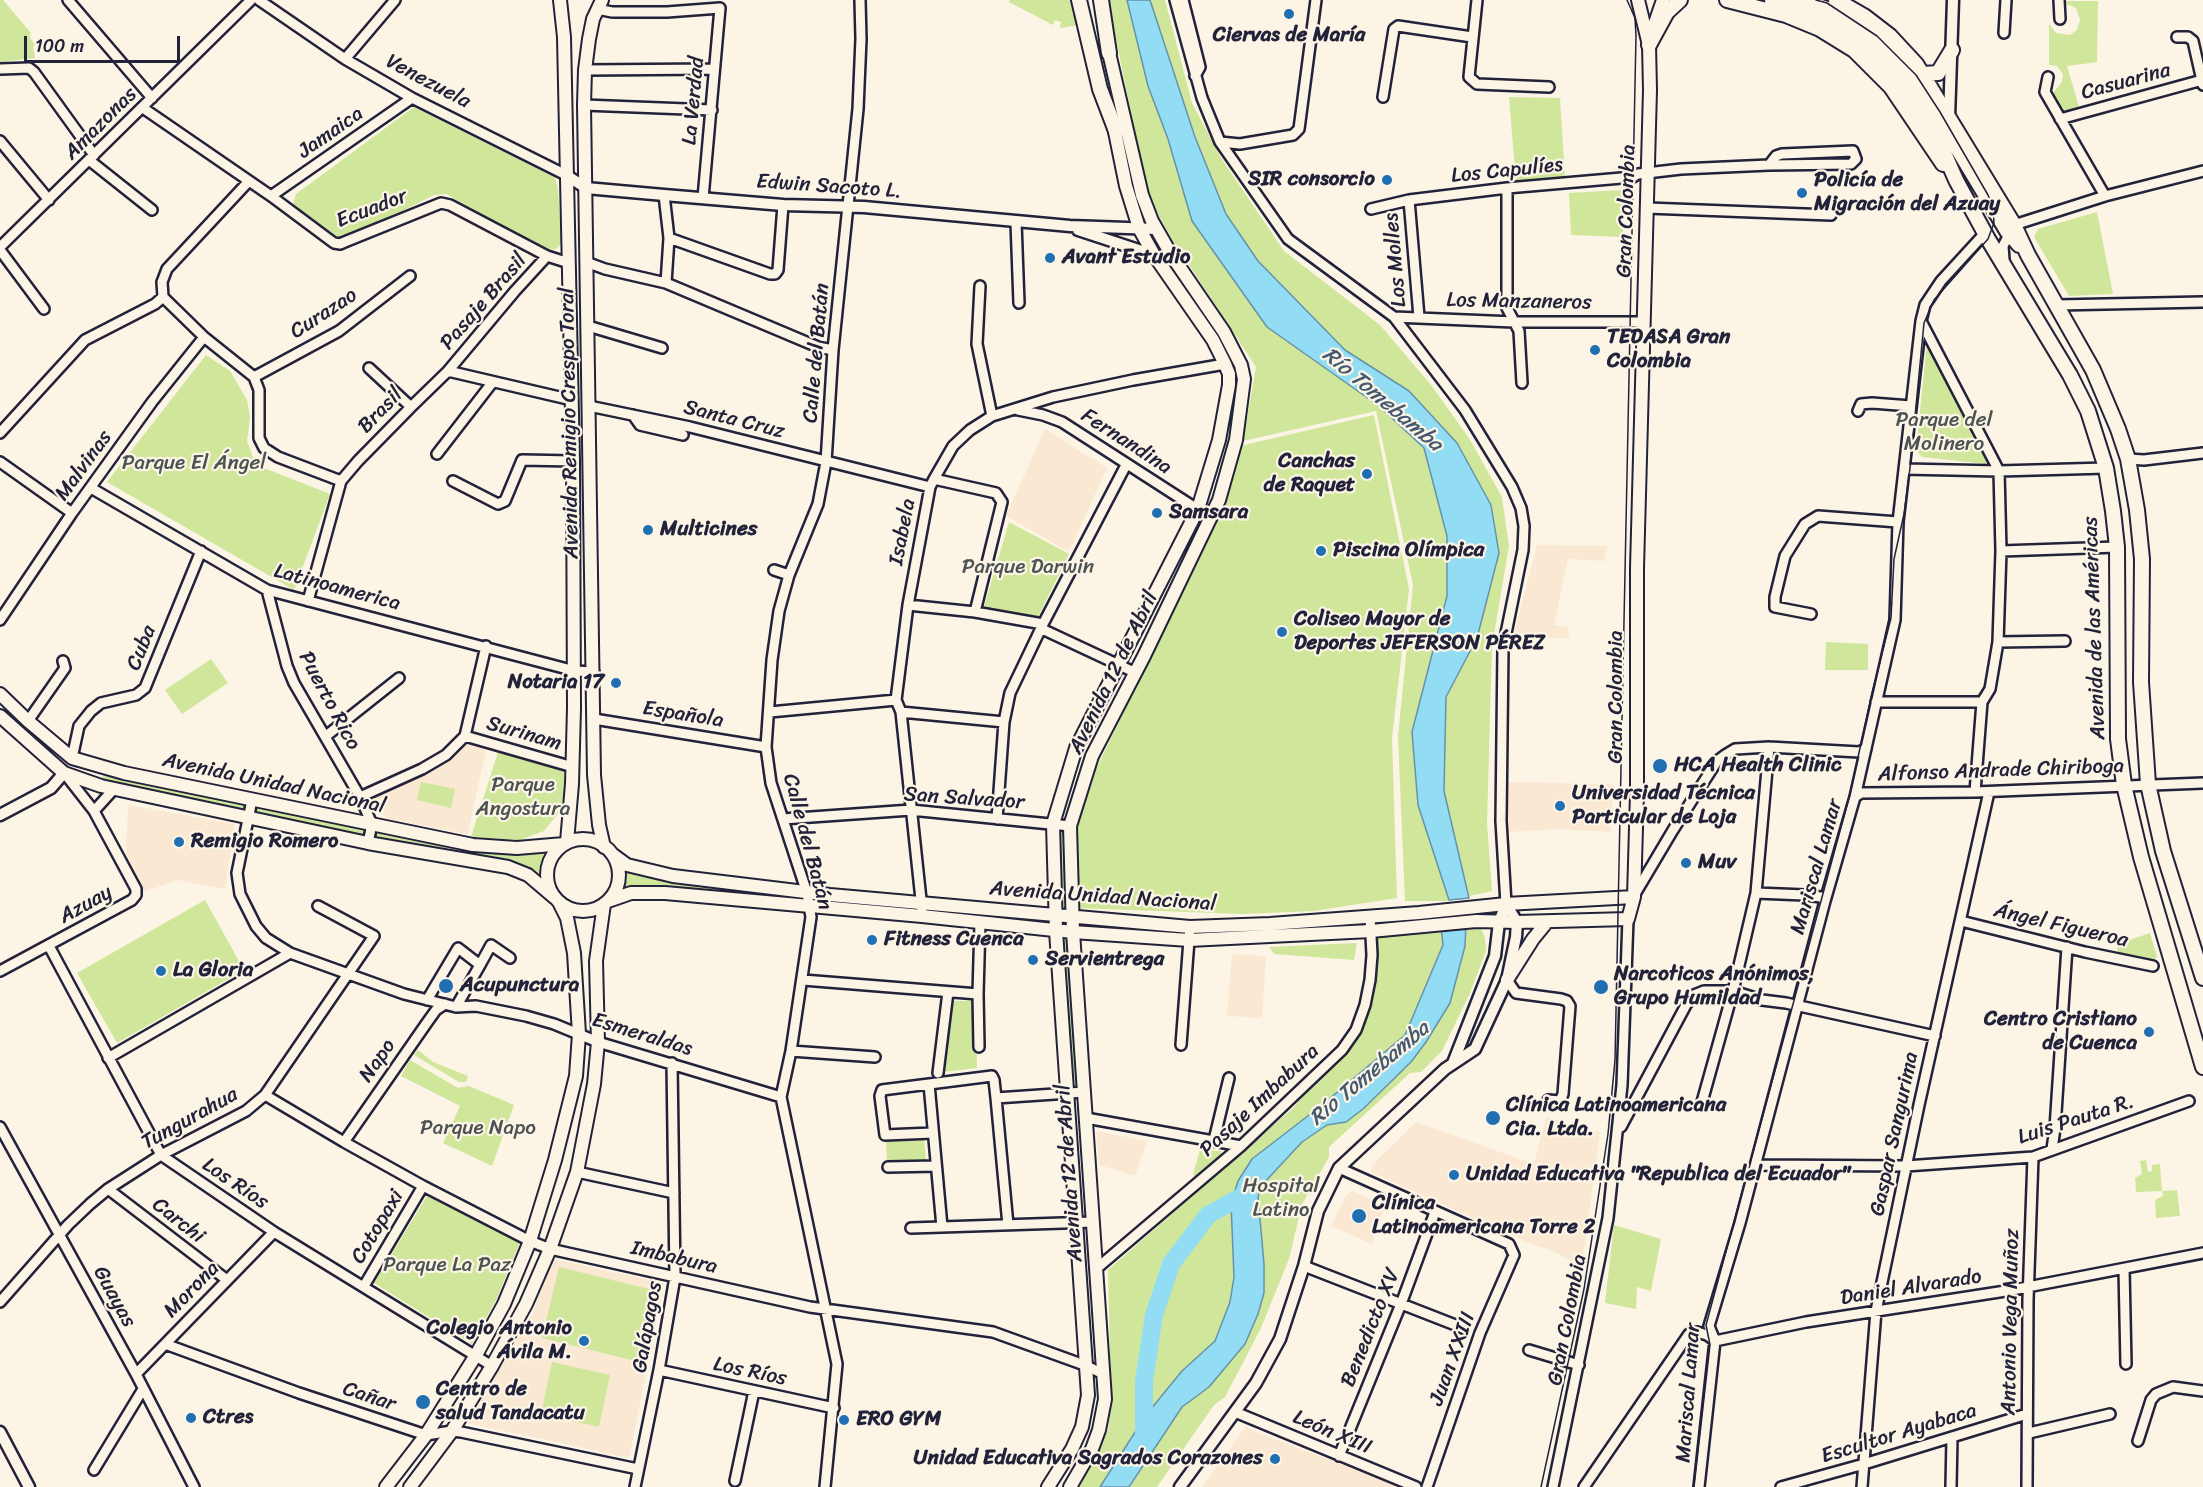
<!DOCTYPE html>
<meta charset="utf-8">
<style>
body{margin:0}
#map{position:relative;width:2203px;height:1487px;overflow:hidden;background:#fcf5e5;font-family:Sriracha,sans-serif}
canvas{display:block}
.scale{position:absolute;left:24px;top:36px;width:156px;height:27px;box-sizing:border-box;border:3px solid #22223b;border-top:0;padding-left:8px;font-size:18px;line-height:21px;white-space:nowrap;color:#22223b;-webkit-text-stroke:4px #fcf5e5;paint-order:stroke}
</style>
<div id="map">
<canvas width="2203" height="1487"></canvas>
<div class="scale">100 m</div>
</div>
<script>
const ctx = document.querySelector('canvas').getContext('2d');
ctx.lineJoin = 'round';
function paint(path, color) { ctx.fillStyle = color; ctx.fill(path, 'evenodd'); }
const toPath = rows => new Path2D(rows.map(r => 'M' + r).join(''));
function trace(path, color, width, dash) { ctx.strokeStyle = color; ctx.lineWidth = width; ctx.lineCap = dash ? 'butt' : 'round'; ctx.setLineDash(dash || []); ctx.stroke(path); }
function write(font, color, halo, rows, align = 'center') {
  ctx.font = font + ' Sriracha,sans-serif'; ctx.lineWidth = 4.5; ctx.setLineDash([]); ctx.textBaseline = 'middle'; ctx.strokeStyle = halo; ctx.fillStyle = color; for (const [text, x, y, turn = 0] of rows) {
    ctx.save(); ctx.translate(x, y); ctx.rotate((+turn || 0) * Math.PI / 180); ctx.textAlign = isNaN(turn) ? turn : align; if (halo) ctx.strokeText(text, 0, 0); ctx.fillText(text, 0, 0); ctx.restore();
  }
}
paint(toPath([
 [1045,429,1107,468,1069,552,1006,516],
 [1537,545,1607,546,1604,561,1568,559,1554,625,1568,627,1569,638,1513,638],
 [469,743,486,749,468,834,388,819,378,808,377,797,404,781,432,770],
 [1507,782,1613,784,1611,832,1558,829,1509,832],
 [128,805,235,824,225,889,177,880,144,892,126,854],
 [1232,954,1266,956,1262,1018,1227,1016],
 [1546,1117,1600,1132,1582,1266,1548,1249,1531,1244,1371,1172,1372,1165,1416,1122,1534,1164],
 [1096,1131,1147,1141,1135,1176,1099,1165],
 [1353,1191,1385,1206,1372,1244,1331,1226,1346,1195],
 [553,1259,664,1283,629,1458,468,1423,532,1314],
 [1246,1426,1253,1431,1402,1487,1202,1487]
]), '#fbe8d2');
paint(toPath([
 [0,0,3,0,31,33,29,36,35,45,33,47,35,58,0,62],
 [1010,0,1076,0,1081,25,1060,28,1061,22,1055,20,1053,25,1009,2],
 [1108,0,1127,0,1192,221,1268,327,1379,406,1424,448,1447,536,1447,596,1412,732,1418,804,1449,901,1405,901,1398,737,1413,585,1376,411,1243,441,1256,367,1172,239,1148,196],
 [1150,0,1165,0,1192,103,1221,158,1284,251,1380,325,1431,385,1469,438,1502,497,1509,546,1492,646,1487,824,1492,891,1469,896,1444,791,1446,697,1477,638,1457,443,1409,391,1345,350,1244,246,1213,190],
 [2064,1,2098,1,2097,62,2067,66,2079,107,2063,112,2053,93,2062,82,2063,74,2057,66,2049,65,2049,24,2056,33,2070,35,2077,30,2080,20,2076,8,2066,4],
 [1509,97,1560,98,1565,178,1516,182],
 [414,107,555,177,558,189,561,244,556,249,547,250,538,247,446,194,434,195,349,238,340,238,298,210,293,204,296,194],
 [1622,190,1623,237,1571,235,1569,193],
 [2097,212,2113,294,2069,296,2034,237,2038,229],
 [1927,342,1988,460,1986,464,1922,457,1916,450],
 [206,355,230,371,247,400,250,417,247,441,254,460,264,468,330,494,294,590,107,482],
 [1374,415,1409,589,1392,738,1397,898,1314,911,1242,914,1076,908,1078,825,1097,767,1226,501,1240,446],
 [1009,522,1069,554,1038,617,984,607],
 [1826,642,1868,644,1868,670,1825,670],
 [211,659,228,683,182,714,165,690],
 [498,752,564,768,564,792,560,811,544,831,520,840,471,837],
 [130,774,370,826,367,841,248,818,101,786,103,776,128,780],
 [421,782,455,789,451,808,417,800],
 [1053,825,1069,827,1071,917,1056,914],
 [373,827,434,841,560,846,551,854,548,860,545,875,546,886,534,877,370,841],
 [618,863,805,894,808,905,668,892,612,898,619,883],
 [205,900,244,970,117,1043,77,973],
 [1441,926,1443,944,1405,1035,1322,1105,1252,1159,1231,1203,1234,1277,1230,1302,1215,1341,1182,1371,1146,1415,1100,1487,1078,1487,1108,1430,1111,1402,1108,1270,1292,1109,1362,1030,1374,985,1375,933],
 [1466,926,1481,928,1485,938,1486,951,1470,993,1442,1051,1421,1072,1410,1073,1329,1147,1329,1157,1302,1204,1289,1259,1260,1330,1225,1397,1214,1405,1157,1487,1130,1487,1182,1407,1258,1314,1264,1293,1264,1264,1258,1197,1262,1185,1302,1142,1327,1125,1346,1122,1363,1109,1411,1062,1426,1042,1450,1003,1465,946],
 [1058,933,1071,934,1083,1091,1070,1092],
 [2150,933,2157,957,2152,962,2118,955,2117,944],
 [1357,943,1354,960,1274,954,1269,947],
 [953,1001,976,1001,977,1068,943,1072],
 [418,1050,433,1062,468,1076,466,1082,459,1082,414,1055],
 [410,1060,458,1088,469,1086,514,1105,492,1166,443,1143,460,1106,401,1076],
 [924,1138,926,1161,887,1163,886,1140],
 [1200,1150,1221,1151,1221,1158,1199,1178,1193,1175],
 [2146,1160,2148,1172,2152,1171,2152,1165,2160,1164,2162,1191,2177,1190,2180,1216,2156,1218,2155,1200,2163,1196,2162,1191,2136,1192,2135,1178,2142,1174,2140,1161],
 [427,1196,520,1242,497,1298,472,1344,374,1283],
 [1614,1225,1661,1239,1651,1291,1637,1287,1636,1309,1605,1303],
 [559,1267,657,1291,640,1362,542,1338],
 [552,1362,610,1375,599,1427,541,1414]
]), '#cfe69b');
const water = toPath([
 [1127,0,1150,0,1195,137,1226,214,1258,261,1345,350,1409,391,1457,443,1491,505,1499,553,1477,638,1446,697,1444,791,1469,898,1449,900,1418,805,1412,732,1447,596,1447,536,1424,448,1379,406,1267,327,1192,221,1168,139,1148,86,1127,0],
 [1466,923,1465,946,1450,1003,1426,1042,1411,1062,1363,1109,1346,1122,1327,1125,1302,1142,1262,1185,1258,1197,1264,1264,1264,1293,1258,1314,1245,1344,1209,1387,1182,1407,1129,1487,1100,1487,1146,1415,1182,1371,1215,1341,1230,1302,1234,1277,1231,1203,1238,1181,1252,1159,1322,1105,1405,1035,1443,945,1441,926,1466,923]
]);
paint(water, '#93ddf4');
trace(water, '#6692aa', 1.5);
trace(toPath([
 [1144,1444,1144,1381,1154,1315,1171,1264,1208,1215,1244,1195]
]), '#93ddf4', 18);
const minor = toPath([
 [68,0,152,98],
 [259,0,345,59,412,98,566,175],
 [1175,0,1202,98,1220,142,1288,239,1394,317,1465,410,1512,487,1521,508,1524,526,1523,550,1503,648,1501,821,1506,904],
 [1183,0,1200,67,1195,76],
 [1477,0,1469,77,1477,84,1549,87],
 [2059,0,2060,19],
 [597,9,612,12,667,12,720,8,703,198],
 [2004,33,2006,0],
 [2177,37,2188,37,2193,41,2203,85],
 [345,59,395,0],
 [0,69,29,68,34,72,94,155],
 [585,70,714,69],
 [2048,77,2045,92,2105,196],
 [1383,97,1394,29,1398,26,1472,37],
 [584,105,712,110],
 [143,108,271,196,334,243,340,244,347,241,441,203,450,205,547,256,569,263],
 [2060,119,2202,80],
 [0,141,49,200],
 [1220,142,1240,144,1293,135,1299,129,1316,0],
 [89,160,152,210],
 [249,181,167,269,162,282,163,297,204,337,254,377,259,390,259,438,264,448,278,457,341,481],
 [1507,188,1507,308,1519,331,1522,383],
 [664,195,669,238,666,283],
 [271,196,412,98],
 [1409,200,1419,317],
 [1647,208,1831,215],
 [1371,209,1409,200,1507,188,1633,177,1638,174,1681,169,1769,165,1851,164,1856,159,1853,151,1782,154,1776,156,1769,165],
 [1016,222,1019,303],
 [669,238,770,274,775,274,778,270,783,205],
 [0,247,251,0],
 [0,250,44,309],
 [2004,260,2003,246,2014,225,2105,196,2203,171],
 [586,262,605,269,666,283,818,347,833,350],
 [980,286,977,344,992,416],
 [2057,305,2203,302],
 [1394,317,1514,322,1644,322],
 [1921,321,1999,471,2001,551,1998,642,1990,689,1982,702,1975,792],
 [588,326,662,348],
 [369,368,411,407],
 [448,371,515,291,547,256],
 [254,377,339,331,410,276],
 [589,406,690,427,930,487],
 [1018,410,1043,415,1062,422,1211,518],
 [1858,411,1861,404,1872,403,1911,406],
 [633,415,640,425,683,435],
 [0,433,85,340,155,304,163,297],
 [437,454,492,383],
 [2128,459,2144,460,2203,453],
 [0,462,72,513],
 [1904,469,1999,471,2106,468],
 [934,479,996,493,1002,502,975,612],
 [453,481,498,504,505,501,522,460,573,461],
 [91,488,267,590,575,671,594,672],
 [2001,551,2117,547],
 [774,570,789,575],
 [267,590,287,666,294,683,360,797,372,824,368,843],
 [308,601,341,481,358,461,411,407,448,371,572,400],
 [908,605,975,612,1043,624],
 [1811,614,1775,607,1775,597,1785,556,1805,524,1818,516,1898,522],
 [0,620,72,513,152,402,204,337],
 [1042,629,1134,672],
 [1998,642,2065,641],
 [1876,702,1982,702],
 [770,712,896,700],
 [901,712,1004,722],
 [594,719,766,747],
 [28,721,65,668,63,661],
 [326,736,399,678],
 [465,736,573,767],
 [72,758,79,726,91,711,101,703,136,695,145,688,201,551],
 [360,797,422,769,446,755,465,736,486,646],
 [1855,797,1861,793,1975,792,2203,783],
 [252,800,237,873,240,894,256,926,266,938,290,953,404,994,456,1007,476,1006,526,1016,554,1024,598,1042,781,1097],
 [94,811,113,790],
 [783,819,911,810,1070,826],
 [997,819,1004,722,1010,693,1043,624,1126,465],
 [1756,893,1805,895,1821,897,1825,901],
 [1635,894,1673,830,1717,761,1725,755,1735,749,1769,747,1859,752,1866,749],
 [922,909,901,712,896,700,908,605,930,487,934,479,953,446,970,430,992,416,1053,397,1133,380,1225,364],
 [1961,921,2085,952,2153,966],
 [49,946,161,1155,274,1232,492,1366],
 [480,965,491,945,510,958],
 [0,971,132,900,136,895,136,889,94,811,65,774],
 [803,980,978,994,980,923],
 [1507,980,1516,993,1561,999,1567,1001,1570,1006,1563,1094,1560,1101,1548,1100],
 [978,994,979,1047],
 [427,1000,458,948,480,965,456,1007],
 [1181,1045,1190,927],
 [791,1051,875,1057],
 [108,1058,290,953],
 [938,1073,948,992],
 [929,1084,942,1227],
 [265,1095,344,1142,423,1186,530,1241,550,1249,810,1307,993,1332,1087,1366,1103,1374],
 [996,1098,1084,1092],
 [1702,1102,1733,991,1756,893,1769,747],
 [1086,1118,1241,1146],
 [0,1127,136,1374,194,1487],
 [1621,1127,1686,1005,1694,995,1704,991,1733,991,1762,1000,1786,1003,1935,1036],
 [932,1133,885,1135,880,1096,882,1090,992,1076,994,1080,996,1098,1008,1225],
 [1214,1140,1229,1078],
 [344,1142,426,1024,436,1010,445,1004],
 [2052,1149,2055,1128,2067,947],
 [1756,1165,1906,1166,2033,1157,2189,1101],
 [888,1167,936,1166],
 [1339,1168,1509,1244,1514,1255,1480,1333,1427,1487],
 [577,1172,674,1193],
 [108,1189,227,1280],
 [911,1228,1093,1222],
 [1304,1266,1463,1328],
 [1096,1269,1241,1146,1342,1050,1356,1030,1365,1005,1370,980,1372,955,1370,917],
 [2124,1269,2126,1364],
 [364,1286,423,1186],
 [0,1302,68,1225,90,1204,108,1189,161,1155,246,1111,265,1095,374,936,318,906],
 [165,1344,299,1393,426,1435,452,1431,461,1432,638,1469],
 [1529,1350,1579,1365],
 [659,1370,834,1408],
 [136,1374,274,1232],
 [1235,1412,1416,1487],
 [2029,1433,2110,1414],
 [2138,1441,2151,1400,2156,1394,2173,1387,2203,1391],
 [1339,1456,1401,1304,1435,1212],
 [94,1470,143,1389],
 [735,1481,754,1391],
 [635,1487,659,1370,675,1277,672,1063],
 [825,1487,837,1364,781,1097,791,1051,811,917,807,893,771,783,766,747,772,660,779,611,789,575,818,504,826,462,833,350,858,109,861,39,860,0],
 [1553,1487,1608,1218,1622,1085,1628,919],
 [1584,1487,1689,1334,1697,1332,1707,1335,1715,1341,1806,1322,2012,1290,2203,1253],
 [1699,1487,1715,1341,1709,1326,1740,1223,1825,901,1855,797,1895,620,1898,522,1921,321,1925,305,1941,281,1985,233],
 [1781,1487,1864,1464,2027,1414],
 [1862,1487,1876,1311,1919,1105,1989,792],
 [1951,1487,1952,1437],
 [2027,1487,2028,1300,2033,1157]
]);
const tertiary = toPath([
 [1949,118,1953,0],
 [566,175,586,188,664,195,783,205,864,207,1070,226,1156,229],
 [1078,230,1154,255],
 [0,815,51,788,64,773],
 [1453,1063,1495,956,1499,922,1506,904],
 [0,1432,29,1487],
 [1180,1487,1256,1383,1280,1339,1304,1266,1318,1211,1339,1168,1445,1069,1475,1049,1507,980,1516,937,1517,922,1506,904]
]);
const secondary = toPath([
 [560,0,564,37,573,461,574,708,572,784,567,842],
 [602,0,593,19,589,39,585,70,584,105,594,775,599,825,604,847],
 [1654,26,1663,0],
 [0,694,28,721,72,758,124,773,473,845,517,848,564,844],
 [0,716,64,773,101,786,368,843,508,867,528,875,555,898],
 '547 875a36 36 0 1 1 72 0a36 36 0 1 1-72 0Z',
 [612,854,627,865,673,876,830,895,1190,927,1270,924,1419,913,1506,904,1634,897],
 [608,901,631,893,665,893,922,916,1073,932,1189,940,1371,931,1476,921,1517,922,1628,919,1634,897,1637,793,1637,568,1650,90,1649,45,1638,0],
 [1507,980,1533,939,1547,922],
 [386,1487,426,1435,476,1355,504,1304,530,1241,555,1160,576,1076,579,1034,574,953,567,918,559,902],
 [410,1487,452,1431,492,1366,526,1304,550,1249,577,1172,594,1084,598,1042,596,961,604,904],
 [1048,1487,1072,1449,1082,1427,1088,1395,1056,931,1053,824,1076,748,1198,509,1219,440,1229,385,1229,374,1225,364,1213,340,1154,255,1139,228,1126,186,1113,122],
 [1070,1487,1092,1449,1099,1430,1105,1399,1073,932,1070,826,1092,756,1144,656,1219,500,1236,440,1244,379,1241,365,1224,332,1172,256,1152,221,1142,195,1107,44]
]);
const primary = toPath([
 [1079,0,1100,89,1116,131],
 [1101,0,1109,53],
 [1727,0,1786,15,1820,29,1854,50,1891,87,1943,164],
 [1772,0,1825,19,1850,35,1899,79,1922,111,1938,139,1956,180,1988,239,2070,375,2088,411,2106,468,2113,511,2117,547,2118,739,2124,785,2141,857,2203,1067],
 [1800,0,1827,9,1854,23,1883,47,1904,69,1936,113,2007,231,2019,245],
 [1836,0,1864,16,1890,36,1916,64,2014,225,2028,255,2093,370,2118,429,2128,459,2137,510,2142,559,2141,682,2148,784,2163,851,2203,978],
 [1649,45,1667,12,1680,0],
 [1922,74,1938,73,1952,50]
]);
trace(minor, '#22223b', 14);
trace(tertiary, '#22223b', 15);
trace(secondary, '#22223b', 16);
trace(primary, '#22223b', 18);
trace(minor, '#fcf5e5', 9);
trace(tertiary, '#fcf5e5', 10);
trace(secondary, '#fcf5e5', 12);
trace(primary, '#fcf5e5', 14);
trace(toPath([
 [1541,1487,1584,1289,1608,1134,1615,1060,1636,36,1635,18,1627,0],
 [1694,1487,1710,1345,1706,1325,1850,794,1872,693,1891,618,1894,559,1904,514,1910,468,1924,323,1934,300,1988,239,1994,223,1993,208,1988,195,1940,112,1916,75,1877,36,1827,3,1816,0]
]), '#22223b', 1.5);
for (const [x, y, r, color] of [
 [1289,14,6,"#1f6fb2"],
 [1387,180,6,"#1f6fb2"],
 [1802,193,6,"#1f6fb2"],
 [1050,258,6,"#1f6fb2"],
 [1595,350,6,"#1f6fb2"],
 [1367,474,6,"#1f6fb2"],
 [1157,513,6,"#1f6fb2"],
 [648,530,6,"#1f6fb2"],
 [1321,551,6,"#1f6fb2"],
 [1282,632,6,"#1f6fb2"],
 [616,683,6,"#1f6fb2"],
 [1660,766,8,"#1f6fb2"],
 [1560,806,6,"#1f6fb2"],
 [179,842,6,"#1f6fb2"],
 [1686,863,6,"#1f6fb2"],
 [872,940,6,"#1f6fb2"],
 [1033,960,6,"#1f6fb2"],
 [161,971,6,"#1f6fb2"],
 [446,986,8,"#1f6fb2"],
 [1601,987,8,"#1f6fb2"],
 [2149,1032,6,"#1f6fb2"],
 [1493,1118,8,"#1f6fb2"],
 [1454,1175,6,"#1f6fb2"],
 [1359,1216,8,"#1f6fb2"],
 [584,1341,6,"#1f6fb2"],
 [423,1402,8,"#1f6fb2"],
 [191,1418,6,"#1f6fb2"],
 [844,1420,6,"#1f6fb2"],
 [1275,1459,6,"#1f6fb2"]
]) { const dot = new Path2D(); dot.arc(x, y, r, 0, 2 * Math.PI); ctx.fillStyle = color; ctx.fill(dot); trace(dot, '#fcf5e5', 2); }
write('bold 21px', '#22223b', '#fcf5e5', [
 ["Ciervas de María",1289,36,"center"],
 ["SIR consorcio",1375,180,"right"],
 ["Policía de",1814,181],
 ["Migración del Azuay",1814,205],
 ["Avant Estudio",1062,258],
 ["TEDASA Gran",1607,338],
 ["Colombia",1607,362],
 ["Canchas",1355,462,"right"],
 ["de Raquet",1355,486,"right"],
 ["Samsara",1169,513],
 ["Multicines",660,530],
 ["Piscina Olímpica",1333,551],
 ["Coliseo Mayor de",1294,620],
 ["Deportes JEFERSON PÉREZ",1294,644],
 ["Notaria 17",604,683,"right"],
 ["HCA Health Clinic",1674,766],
 ["Universidad Técnica",1572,794],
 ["Particular de Loja",1572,818],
 ["Remigio Romero",191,842],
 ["Muv",1698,863],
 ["Fitness Cuenca",884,940],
 ["Servientrega",1045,960],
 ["La Gloria",173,971],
 ["Narcoticos Anónimos,",1614,975],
 ["Grupo Humildad",1614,999],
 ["Acupunctura",460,986],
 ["Centro Cristiano",2137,1020,"right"],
 ["de Cuenca",2137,1044,"right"],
 ["Clínica Latinoamericana",1506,1106],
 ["Cia. Ltda.",1506,1130],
 ["Unidad Educativa \"Republica del Ecuador\"",1466,1175],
 ["Clínica",1372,1204],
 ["Latinoamericana Torre 2",1372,1228],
 ["Colegio Antonio",572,1329,"right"],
 ["Ávila M.",572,1353,"right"],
 ["Centro de",436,1390],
 ["salud Tandacatu",436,1414],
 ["Ctres",203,1418],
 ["ERO GYM",856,1420],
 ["Unidad Educativa Sagrados Corazones",1263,1459,"right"]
], 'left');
write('21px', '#22223b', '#fcf5e5', [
 ["Venezuela",428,82,28],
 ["Casuarina",2126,82,-15],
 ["La Verdad",694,101,-85],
 ["Amazonas",101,124,-45],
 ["Jamaica",331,133,-35],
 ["Los Capulíes",1507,171,-6],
 ["Edwin Sacoto L.",829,187,4],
 ["Ecuador",372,209,-21],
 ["Gran Colombia",1627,211,-88],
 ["Los Molles",1396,260,-95],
 ["Pasaje Brasil",484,302,-49],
 ["Los Manzaneros",1519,302,1],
 ["Curazao",324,314,-33],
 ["Calle del Batán",817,353,-85],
 ["Brasil",381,411,-46],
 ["Santa Cruz",734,420,14],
 ["Avenida Remigio Crespo Toral",570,423,-91],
 ["Fernandina",1126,442,33],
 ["Malvinas",84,466,-54],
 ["Isabela",903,532,-79],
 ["Latinoamerica",337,588,15],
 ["Avenida de las Américas",2095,628,-92],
 ["Cuba",142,648,-68],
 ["Avenida 12 de Abril",1114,673,-64],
 ["Gran Colombia",1617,697,-90],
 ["Puerto Rico",329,701,62],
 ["Española",683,715,9],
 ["Surinam",524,734,16],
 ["Alfonso Andrade Chiriboga",2001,771,-2],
 ["Avenida Unidad Nacional",274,784,12],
 ["San Salvador",964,799,4],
 ["Calle del Batán",807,842,75],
 ["Mariscal Lamar",1817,867,-74],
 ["Avenida Unidad Nacional",1103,897,4],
 ["Azuay",86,905,-29],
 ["Ángel Figueroa",2061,926,13],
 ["Esmeraldas",642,1035,17],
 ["Napo",378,1061,-55],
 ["Pasaje Imbabura",1260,1101,-43],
 ["Tungurahua",190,1119,-29],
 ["Luis Pauta R.",2076,1120,-18],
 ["Gaspar Sangurima",1895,1134,-78],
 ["Avenida 12 de Abril",1070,1173,-94],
 ["Los Ríos",235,1184,34],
 ["Carchi",178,1221,38],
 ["Cotopaxi",378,1227,-59],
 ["Imbabura",674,1258,13],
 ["Daniel Alvarado",1911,1288,-9],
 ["Morona",192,1290,-46],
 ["Guayas",114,1297,61],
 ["Gran Colombia",1568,1320,-79],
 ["Antonio Vega Muñoz",2011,1322,-89],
 ["Galápagos",648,1327,-80],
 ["Benedicto XV",1371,1328,-68],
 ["Juan XXIII",1453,1359,-70],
 ["Los Ríos",750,1372,12],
 ["Mariscal Lamar",1689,1393,-86],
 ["Cañar",369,1397,18],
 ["León XIII",1332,1433,23],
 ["Escultor Ayabaca",1899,1434,-17]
]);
write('21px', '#4d5353', '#fcf5e5', [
 ["Parque del",1944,421],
 ["Molinero",1944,445],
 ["Parque El Ángel",194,464],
 ["Parque Darwin",1028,568],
 ["Parque",523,786],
 ["Angostura",523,810],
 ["Parque Napo",478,1129],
 ["Hospital",1281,1187],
 ["Latino",1281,1211],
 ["Parque La Paz",447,1266]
]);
write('italic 22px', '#445a72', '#fcf5e5', [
 ["Río Tomebamba",1382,400,40],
 ["Río Tomebamba",1370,1074,-40]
]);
</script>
